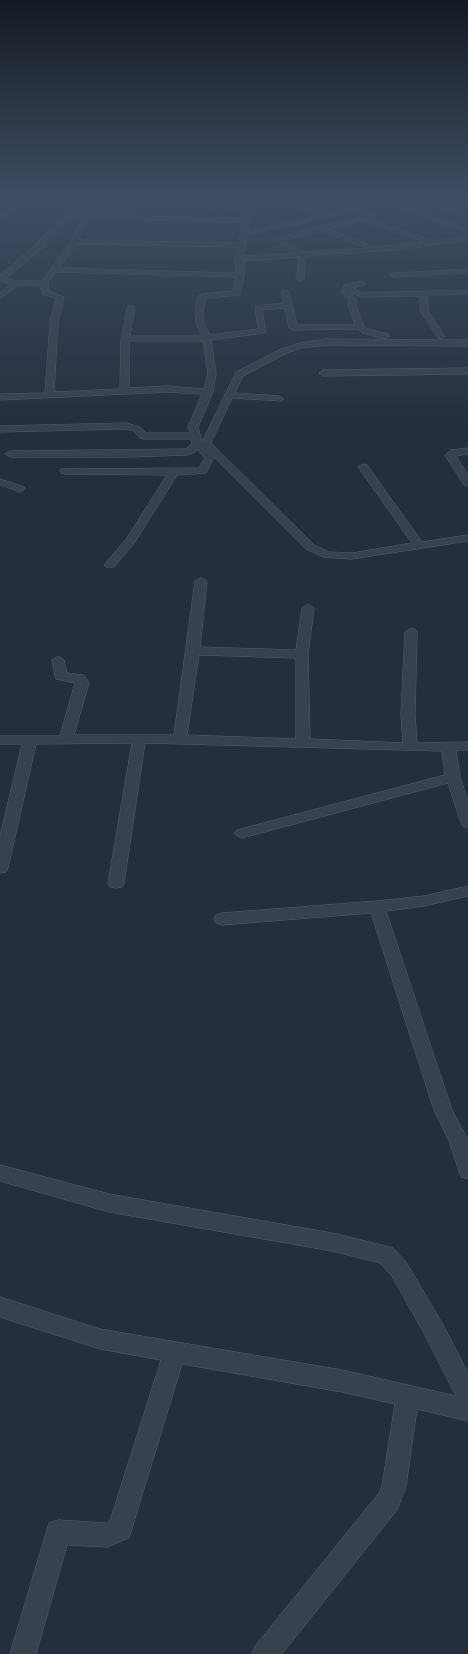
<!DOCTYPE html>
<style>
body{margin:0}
canvas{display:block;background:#242f3e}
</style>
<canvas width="468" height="1654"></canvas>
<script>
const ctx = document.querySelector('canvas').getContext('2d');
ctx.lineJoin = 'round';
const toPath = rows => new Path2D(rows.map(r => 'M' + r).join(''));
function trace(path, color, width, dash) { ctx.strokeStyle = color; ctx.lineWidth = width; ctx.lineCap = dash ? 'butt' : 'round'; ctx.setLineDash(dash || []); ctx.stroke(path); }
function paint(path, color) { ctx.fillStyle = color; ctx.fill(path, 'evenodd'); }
const minor = toPath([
 [31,195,39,195,0,220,0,215,31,195],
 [94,195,102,195,73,215,245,218,247,208,135,207,132,205,135,203,247,204,246,195,252,195,254,199,249,231,320,215,272,199,271,198,274,196,328,213,365,204,338,195,348,195,373,203,406,195,418,195,468,213,468,217,411,198,393,202,468,228,468,232,386,204,248,235,245,245,244,256,295,253,276,240,276,238,373,213,376,215,370,218,433,241,468,236,468,240,408,249,306,256,304,279,300,281,296,279,299,257,244,261,244,275,240,295,206,298,203,311,204,324,210,335,258,329,255,306,284,303,281,292,285,290,289,292,297,325,355,325,348,305,349,301,341,292,344,285,361,281,365,283,364,285,353,288,363,293,468,290,468,294,427,295,429,312,445,336,441,339,438,338,421,312,419,296,363,297,350,293,357,301,356,305,364,326,368,329,388,334,389,336,385,339,362,333,358,329,293,330,289,328,285,308,262,310,266,331,265,333,211,340,216,374,213,392,198,427,202,442,236,372,281,349,300,343,326,339,468,340,468,346,326,345,301,348,287,353,243,376,235,393,279,396,284,399,282,401,232,398,211,443,314,545,329,552,352,553,412,543,358,467,363,464,367,465,422,542,468,535,468,541,352,559,323,557,306,549,214,457,206,473,177,475,135,542,114,567,106,567,104,565,127,538,167,475,65,474,61,473,60,471,61,469,199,468,205,458,197,449,195,452,187,455,130,457,10,457,5,454,10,451,186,449,192,443,191,439,143,439,140,438,134,431,126,429,0,432,0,426,126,423,140,427,146,433,190,433,188,427,202,394,168,392,0,400,0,394,45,393,50,322,56,298,42,294,40,285,18,285,0,299,0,293,10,284,0,281,0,275,33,247,64,216,94,195],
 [68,219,81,219,71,242,42,281,16,281,6,278,39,251,68,219],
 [88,219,244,222,238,243,78,240,88,219],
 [363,220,424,242,375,247,328,229,363,220],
 [321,231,367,248,304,252,284,240,321,231],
 [76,244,237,247,235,259,236,273,59,268,76,244],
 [56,272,236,277,233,291,202,294,198,296,195,311,196,324,202,336,130,336,135,307,128,305,121,339,120,389,54,392,58,322,64,297,49,291,48,283,56,272],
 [129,341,203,341,208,374,204,389,168,386,129,388,129,341],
 [455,195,468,196,468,200,456,196,455,195],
 [468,269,468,273,394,277,390,275,394,273,468,269],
 [468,368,468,374,323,376,319,373,323,370,468,368],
 [468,448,468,454,456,456,468,475,468,486,464,485,445,455,451,450,468,448],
 [0,479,24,487,25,489,20,492,0,485,0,479],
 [201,578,207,581,200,647,296,650,302,608,308,604,314,608,308,654,310,739,403,743,401,715,405,632,411,628,415,629,417,632,415,715,417,743,468,742,468,750,456,750,460,777,468,801,468,828,463,826,461,823,448,783,242,838,237,836,234,833,237,830,445,775,442,751,145,743,124,883,122,887,116,888,110,887,108,883,132,743,36,744,8,868,6,872,0,873,0,836,22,744,0,744,0,736,60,736,75,683,56,679,55,676,52,660,58,656,64,660,67,673,84,675,89,683,74,735,174,735,195,581,201,578],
 [199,655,296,658,296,739,187,735,199,655],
 [468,886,468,896,424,906,386,911,452,1110,468,1140,468,1179,461,1177,449,1141,434,1110,371,913,222,925,216,923,214,919,216,915,222,913,377,901,424,896,468,886],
 [0,1165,109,1194,332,1233,386,1246,393,1248,406,1262,442,1323,468,1373,468,1421,417,1409,406,1486,397,1510,282,1654,252,1654,256,1645,379,1493,382,1486,395,1404,342,1392,182,1364,129,1538,107,1547,67,1545,36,1654,10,1654,49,1523,58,1520,106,1523,110,1521,161,1360,100,1349,0,1317,0,1297,100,1329,342,1370,456,1396,426,1337,392,1276,380,1263,332,1251,109,1212,0,1181,0,1165]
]);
trace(minor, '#565f6c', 1);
paint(minor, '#38414e');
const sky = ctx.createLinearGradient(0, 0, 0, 427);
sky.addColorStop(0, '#141a22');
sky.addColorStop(0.46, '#3f4d63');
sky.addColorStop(1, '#3f4d6300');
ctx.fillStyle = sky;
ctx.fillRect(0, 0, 468, 427);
</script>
